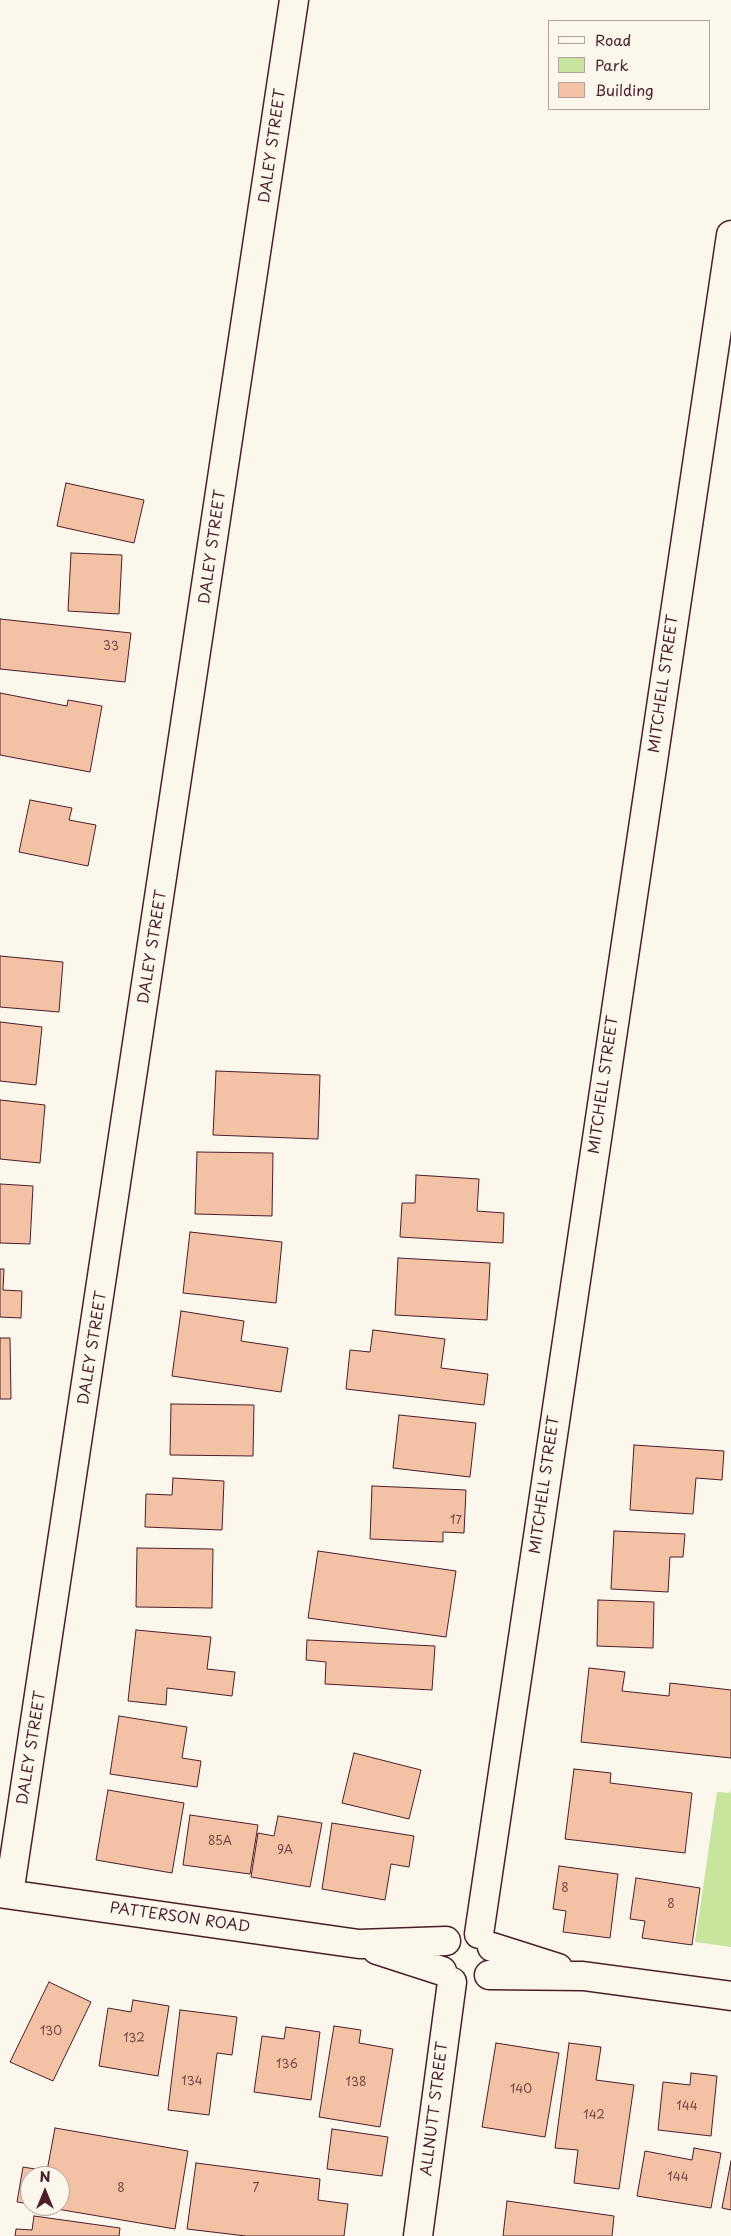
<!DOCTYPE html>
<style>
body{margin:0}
#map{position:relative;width:731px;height:2236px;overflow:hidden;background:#fbf7ec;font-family:"Playpen Sans",sans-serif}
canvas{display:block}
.legend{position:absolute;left:548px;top:20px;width:162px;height:90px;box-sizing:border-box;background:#fbf7ec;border:1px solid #b4a19f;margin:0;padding:6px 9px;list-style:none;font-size:15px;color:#4a1f2b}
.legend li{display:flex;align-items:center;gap:10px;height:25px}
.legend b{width:25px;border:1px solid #b4a19f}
.north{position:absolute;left:20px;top:2166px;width:50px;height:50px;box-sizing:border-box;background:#fbf7ec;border:1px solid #b4a19f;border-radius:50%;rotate:0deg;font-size:14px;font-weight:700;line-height:20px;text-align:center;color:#4a1f2b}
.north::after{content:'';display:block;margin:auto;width:18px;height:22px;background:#4a1f2b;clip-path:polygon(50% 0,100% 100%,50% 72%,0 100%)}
</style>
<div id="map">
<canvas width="731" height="2236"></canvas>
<ul class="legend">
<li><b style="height:6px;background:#fbf7ec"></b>Road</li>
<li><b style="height:14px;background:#c7e59d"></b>Park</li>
<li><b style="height:14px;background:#f3c1a3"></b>Building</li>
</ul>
<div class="north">N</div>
</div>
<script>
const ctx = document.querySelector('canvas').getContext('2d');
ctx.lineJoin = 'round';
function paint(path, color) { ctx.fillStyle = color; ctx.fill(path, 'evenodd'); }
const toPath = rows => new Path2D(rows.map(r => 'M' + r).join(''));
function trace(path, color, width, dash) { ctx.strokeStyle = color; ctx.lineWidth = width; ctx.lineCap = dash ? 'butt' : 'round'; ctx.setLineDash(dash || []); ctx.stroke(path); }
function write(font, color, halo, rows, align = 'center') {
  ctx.font = font + ' "Playpen Sans",sans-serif'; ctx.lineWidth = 4; ctx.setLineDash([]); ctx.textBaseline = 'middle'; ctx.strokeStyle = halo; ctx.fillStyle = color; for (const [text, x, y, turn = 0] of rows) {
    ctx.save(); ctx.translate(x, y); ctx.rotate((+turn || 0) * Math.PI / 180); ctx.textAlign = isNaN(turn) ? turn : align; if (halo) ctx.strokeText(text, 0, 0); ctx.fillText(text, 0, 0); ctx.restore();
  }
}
paint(toPath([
 [731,1789,731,1947,695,1942,717,1792,730,1793]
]), '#c7e59d');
const building = toPath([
 [66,483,144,500,134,543,57,526,66,483],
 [71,553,122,555,119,614,68,611,71,553],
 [0,619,131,633,125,682,0,669,0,619],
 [0,693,67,706,68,700,102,706,90,772,0,755,0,693],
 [30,800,72,808,69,820,96,825,88,866,19,852,30,800],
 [0,956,63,962,59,1012,0,1007,0,956],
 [0,1022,42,1027,36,1085,0,1081,0,1022],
 [216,1071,320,1075,318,1139,213,1135,216,1071],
 [0,1100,45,1105,40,1163,0,1159,0,1100],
 [197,1152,273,1153,272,1216,195,1214,197,1152],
 [416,1175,479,1179,477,1211,504,1213,503,1243,400,1237,402,1203,415,1203,416,1175],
 [0,1184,33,1186,30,1244,0,1243,0,1184],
 [190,1232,282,1242,276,1303,183,1293,190,1232],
 [398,1258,490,1263,487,1320,395,1315,398,1258],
 [0,1269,4,1269,3,1290,22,1291,21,1318,0,1317,0,1269],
 [181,1311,244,1321,241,1341,288,1348,281,1392,172,1376,181,1311],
 [373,1330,445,1339,441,1368,488,1374,484,1405,346,1389,350,1350,370,1352,373,1330],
 [0,1338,10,1338,11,1399,0,1399,0,1338],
 [171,1404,254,1405,253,1456,170,1455,171,1404],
 [399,1415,476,1423,470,1477,393,1468,399,1415],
 [634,1445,724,1451,722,1480,696,1478,693,1514,630,1510,634,1445],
 [173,1478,224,1481,222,1530,145,1527,146,1494,172,1495,173,1478],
 [372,1486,466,1490,464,1533,443,1532,443,1542,370,1539,372,1486],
 [614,1531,685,1534,683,1557,670,1557,668,1592,611,1589,614,1531],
 [137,1548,213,1549,212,1608,136,1607,137,1548],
 [318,1551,456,1571,446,1637,308,1618,318,1551],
 [598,1600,654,1602,653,1648,597,1646,598,1600],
 [136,1630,211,1637,207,1669,235,1672,232,1696,167,1688,166,1705,128,1701,136,1630],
 [307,1640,435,1646,432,1690,325,1684,326,1662,306,1660,307,1640],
 [589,1668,625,1672,622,1691,669,1696,670,1683,731,1690,731,1758,581,1742,589,1668],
 [119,1716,187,1727,182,1758,201,1761,197,1787,110,1774,119,1716],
 [354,1753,421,1770,409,1819,342,1803,354,1753],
 [574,1769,611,1773,610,1783,692,1793,685,1853,565,1839,574,1769],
 [108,1790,184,1803,172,1873,96,1860,108,1790],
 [190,1815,258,1825,250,1874,183,1865,190,1815],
 [278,1816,322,1823,310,1887,251,1877,258,1833,274,1836,278,1816],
 [332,1823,414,1836,409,1867,391,1864,385,1900,322,1889,332,1823],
 [559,1866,618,1874,610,1938,563,1932,566,1911,553,1909,559,1866],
 [636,1878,700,1888,692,1945,642,1938,645,1921,630,1919,636,1878],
 [49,1982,91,2002,53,2081,10,2062,49,1982],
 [133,2000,169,2006,158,2076,99,2066,108,2008,131,2012,133,2000],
 [180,2010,237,2017,232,2055,217,2053,209,2115,168,2110,180,2010],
 [334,2026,361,2030,359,2043,393,2049,380,2127,319,2117,334,2026],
 [286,2027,320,2032,311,2100,254,2092,262,2036,284,2039,286,2027],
 [496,2043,559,2053,545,2137,482,2127,496,2043],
 [569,2043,601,2047,596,2080,634,2085,619,2189,574,2183,578,2150,555,2148,569,2043],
 [691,2073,717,2076,711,2136,658,2130,663,2082,690,2085,691,2073],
 [55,2128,188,2151,175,2229,39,2206,60,2206,60,2176,30,2176,30,2204,17,2202,23,2167,47,2171,55,2128],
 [332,2129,388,2137,382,2176,327,2169,332,2129],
 [694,2148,721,2153,711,2208,637,2196,645,2151,692,2160,694,2148],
 [731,2161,731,2210,722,2208,731,2161],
 [196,2163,320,2179,318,2200,348,2204,344,2236,246,2236,187,2229,196,2163],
 [507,2201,614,2216,612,2236,503,2236,507,2201],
 [34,2216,120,2228,119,2236,15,2236,16,2229,32,2230,34,2216]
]);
paint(building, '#f3c1a3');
trace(building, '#4a1f2b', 1);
const minor = toPath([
 [0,1893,359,1944,446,1941],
 [9,1894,294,0],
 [479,1934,731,235],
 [492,1947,558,1968],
 [377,1950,442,1971],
 [489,1975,583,1976,731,1996],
 [418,2236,452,1982]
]);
trace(minor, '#4a1f2b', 31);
trace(minor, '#fbf7ec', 28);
write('12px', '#744849', null, [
 ["33",111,647],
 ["17",456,1521],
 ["85A",220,1842],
 ["9A",285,1851],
 ["8",565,1889],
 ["8",671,1905],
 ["130",51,2032],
 ["132",134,2039],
 ["136",287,2065],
 ["134",192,2082],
 ["138",356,2083],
 ["140",521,2090],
 ["144",687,2107],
 ["142",594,2116],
 ["144",678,2178],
 ["8",121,2189],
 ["7",256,2189]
]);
write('15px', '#4a1f2b', '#fbf7ec', [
 ["DALEY STREET",273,146,-82],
 ["DALEY STREET",213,547,-82],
 ["MITCHELL STREET",664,684,-82],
 ["DALEY STREET",153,947,-81],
 ["MITCHELL STREET",604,1085,-82],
 ["DALEY STREET",93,1348,-81],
 ["MITCHELL STREET",545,1485,-82],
 ["DALEY STREET",32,1748,-81],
 ["PATTERSON ROAD",180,1918,8],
 ["ALLNUTT STREET",435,2109,-83]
]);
</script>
